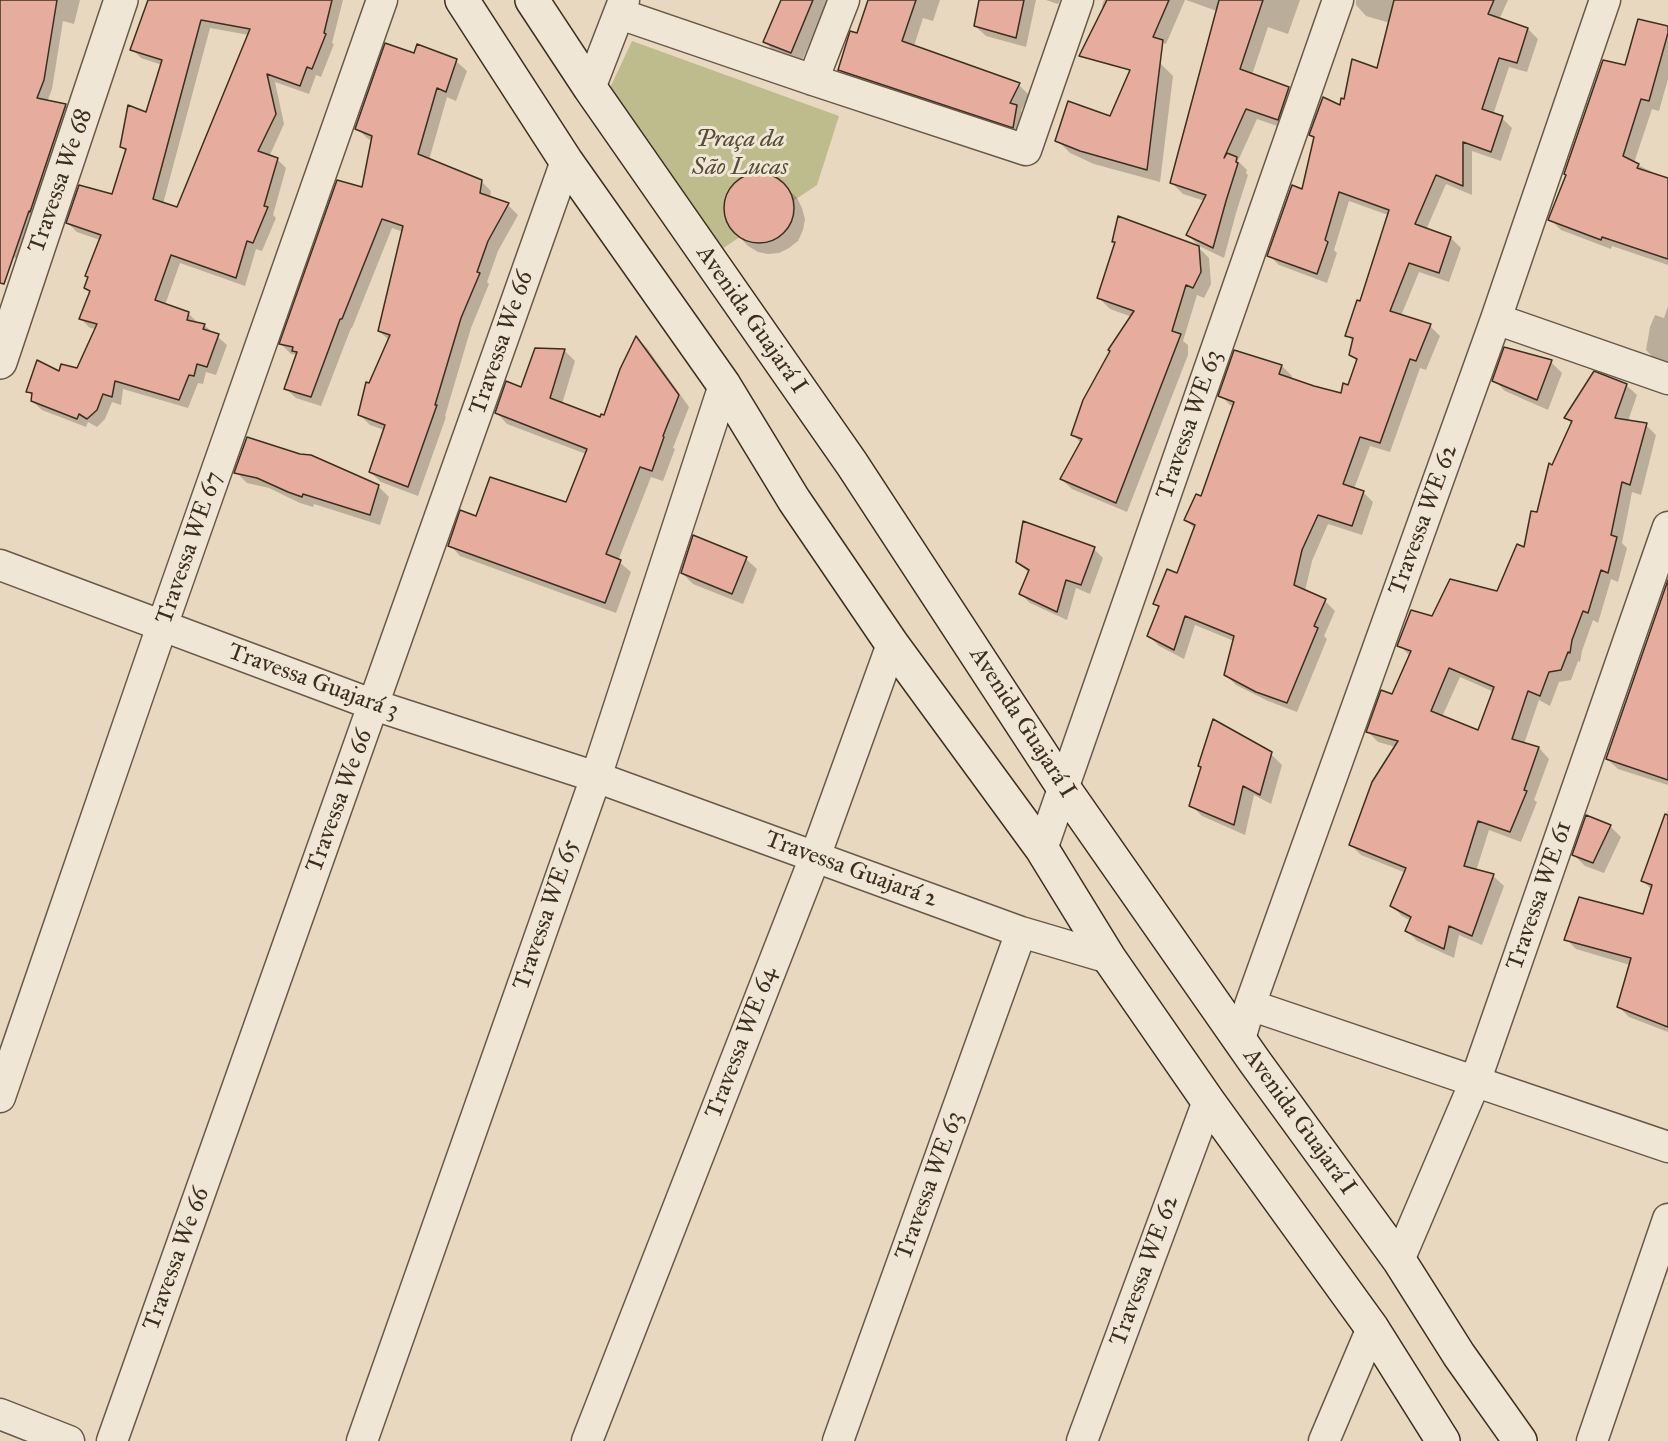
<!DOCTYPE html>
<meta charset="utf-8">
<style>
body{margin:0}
canvas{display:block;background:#e8d8c0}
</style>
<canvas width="1668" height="1441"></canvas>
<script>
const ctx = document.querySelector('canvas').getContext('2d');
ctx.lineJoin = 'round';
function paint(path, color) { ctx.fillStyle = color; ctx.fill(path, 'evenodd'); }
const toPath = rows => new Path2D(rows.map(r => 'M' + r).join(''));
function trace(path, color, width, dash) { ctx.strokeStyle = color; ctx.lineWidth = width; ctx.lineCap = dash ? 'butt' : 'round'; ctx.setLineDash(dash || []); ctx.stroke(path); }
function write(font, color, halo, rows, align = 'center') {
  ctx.font = font + ' "IM FELL Great Primer",serif'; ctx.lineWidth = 6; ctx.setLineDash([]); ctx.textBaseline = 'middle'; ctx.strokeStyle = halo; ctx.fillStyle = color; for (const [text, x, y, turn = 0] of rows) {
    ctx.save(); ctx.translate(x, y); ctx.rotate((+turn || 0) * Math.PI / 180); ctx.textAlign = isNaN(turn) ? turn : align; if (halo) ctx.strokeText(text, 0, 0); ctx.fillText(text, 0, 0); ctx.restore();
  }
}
paint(toPath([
 [632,41,839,116,817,185,722,249,609,90]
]), '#bebc8d');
paint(toPath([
 [0,0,80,0,74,24,63,21,52,89,47,102,66,105,74,114,23,260,6,255,0,251],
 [150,0,343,0,332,43,334,44,321,77,316,75,309,94,275,82,284,124,269,157,277,159,286,168,273,215,276,218,262,251,256,249,245,286,180,263,165,305,188,313,197,322,197,324,204,325,227,345,216,375,206,372,203,384,198,383,188,408,123,389,121,405,112,402,105,419,97,427,88,422,86,427,42,410,32,401,33,396,28,391,60,373,78,370,96,329,90,328,81,319,91,292,86,288,89,278,87,276,100,240,77,232,68,223,113,195,126,152,121,146,147,114,162,65,141,58,132,49],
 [210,28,249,35,178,209,163,204],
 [782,0,828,0,801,63,776,53,765,42],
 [870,0,940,0,933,21,923,18,914,46,1019,85,1029,95,1021,111,1027,117,1023,137,850,80,840,69,858,35],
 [981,0,1036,0,1026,47,986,36,975,26],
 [1046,0,1060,0,1058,4],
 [1104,0,1185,0,1166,44,1112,25,1102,6],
 [1186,0,1300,0,1288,34,1268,27,1252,75,1289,88,1300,99,1289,130,1257,119,1238,161,1247,170,1246,173,1248,175,1236,213,1224,258,1199,246,1188,235,1205,201,1183,194,1172,183,1217,11],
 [1356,0,1508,0,1499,20,1528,29,1538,39,1527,72,1509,67,1493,115,1502,118,1512,128,1501,161,1472,151,1472,195,1446,184,1426,230,1451,238,1461,248,1449,282,1419,272,1401,316,1430,326,1440,336,1426,370,1420,368,1390,452,1370,446,1354,489,1363,492,1373,502,1362,535,1328,524,1312,561,1305,591,1325,601,1335,611,1324,636,1327,639,1297,712,1268,701,1236,685,1226,675,1234,641,1195,625,1184,659,1159,646,1149,636,1159,608,1155,603,1178,575,1195,529,1185,519,1202,498,1234,407,1230,405,1220,395,1235,352,1282,366,1292,376,1291,379,1342,395,1349,386,1358,362,1351,355,1354,342,1347,335,1361,303,1388,215,1349,201,1334,250,1337,253,1327,283,1279,265,1269,255,1303,192,1315,139,1311,134,1379,70,1390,23,1366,16,1356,5],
 [1668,28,1668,79,1659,111,1652,109,1634,163,1668,180,1668,265,1612,246,1611,249,1561,230,1550,219,1626,67],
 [415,55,456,61,467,71,456,101,447,97,429,160,481,181,491,191,490,198,508,205,518,215,498,251,487,282,489,284,471,328,445,416,446,417,418,496,381,482,370,472,384,430,370,425,360,415,390,341,379,331,403,232,392,228,352,328,351,328,321,406,296,398,285,388,297,355,291,354,281,344,364,189,372,141,367,138,357,128],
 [1160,63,1173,76,1160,182,1094,164,1070,153,1057,140,1111,118],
 [755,174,766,175,777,179,797,198,802,208,805,219,803,230,798,241,789,248,779,253,768,254,758,252,748,246,729,226,725,215,725,204,728,193,735,184,744,177],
 [1114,241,1198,247,1209,258,1211,284,1204,298,1197,295,1183,341,1188,345,1188,355,1127,512,1072,489,1061,479,1081,443,1073,435,1132,317,1110,309,1099,298,1116,244],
 [1668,306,1668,365,1656,360,1646,350,1650,327,1655,315,1664,318],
 [637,338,647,348,689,407,673,448,675,449,663,481,651,477,618,561,631,572,616,613,460,556,450,545,477,518,567,504,586,454,507,424,497,413,564,350,575,361,562,404,601,419,605,417],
 [1551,362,1562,373,1548,410,1505,391,1494,380],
 [1626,385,1637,395,1628,421,1646,425,1656,435,1641,495,1632,492,1622,543,1627,548,1618,582,1611,579,1598,623,1593,620,1582,651,1580,662,1578,661,1571,680,1559,682,1550,706,1539,700,1524,744,1539,748,1549,759,1534,800,1537,802,1521,842,1489,830,1476,871,1493,876,1504,886,1482,945,1459,935,1454,958,1417,941,1407,931,1411,921,1402,916,1392,906,1406,873,1361,855,1350,844,1396,747,1378,742,1368,732,1393,696,1410,656,1399,645,1432,618,1498,593,1526,549,1553,467,1572,424,1566,418],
 [1460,677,1494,692,1479,732,1442,717],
 [236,472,378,486,389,497,380,525,314,504,313,507,300,503,269,488,247,483],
 [1094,549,1103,558,1090,594,1076,588,1067,620,1030,603,1021,594,1029,573,1017,562],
 [746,559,757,569,743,604,693,584,682,573],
 [1668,584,1668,785,1618,769,1607,759],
 [1271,754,1282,765,1271,804,1254,795,1245,835,1202,816,1191,805],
 [1668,810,1668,1032,1629,1017,1619,1007,1630,965,1576,949,1566,939,1644,916,1652,890,1642,880],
 [1610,826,1621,837,1604,873,1585,866,1574,855]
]), '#0003');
const building = toPath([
 [0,0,57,0,44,80,37,98,66,104,30,212,29,211,4,284,0,283,0,0],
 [148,0,332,0,324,33,326,34,312,69,307,67,300,86,267,74,276,114,258,151,278,158,264,206,268,207,253,243,247,241,236,278,171,255,155,300,189,312,187,320,205,324,203,329,219,334,207,367,197,364,194,376,189,375,179,400,115,381,112,397,103,394,97,410,87,419,79,414,77,419,31,401,32,393,26,392,37,360,59,371,61,364,77,368,97,324,79,319,90,291,84,288,88,277,85,276,101,235,66,223,79,185,112,194,126,149,120,147,128,105,146,112,162,60,130,50,148,0],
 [201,20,250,29,177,207,153,199,201,20],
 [781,0,813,0,791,53,763,42,781,0],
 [868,0,916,0,902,41,1020,83,1010,103,1017,105,1013,128,838,70,850,31,857,33,868,0],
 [979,0,1024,0,1016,38,974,26,979,0],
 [1107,0,1169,0,1153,37,1163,40,1147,170,1080,151,1055,141,1068,101,1110,116,1130,70,1079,56,1107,0],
 [1219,0,1263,0,1240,69,1289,87,1278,120,1246,109,1224,158,1227,153,1237,157,1236,162,1238,163,1226,201,1213,248,1186,235,1206,195,1170,183,1219,0],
 [1394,0,1494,0,1488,14,1528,28,1517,63,1499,58,1482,109,1503,116,1491,152,1463,142,1463,186,1436,175,1415,224,1451,237,1439,273,1409,263,1390,311,1431,324,1416,361,1410,359,1380,443,1360,437,1343,484,1364,491,1352,526,1318,515,1302,550,1294,585,1326,599,1314,626,1318,628,1287,703,1256,692,1224,675,1234,636,1185,616,1174,650,1147,636,1159,606,1153,604,1167,569,1177,573,1195,525,1184,520,1196,494,1201,496,1234,402,1218,396,1234,350,1282,365,1279,374,1314,386,1341,393,1343,383,1348,385,1357,359,1349,355,1353,338,1345,336,1357,300,1360,301,1389,210,1339,192,1325,240,1328,242,1317,274,1267,256,1292,185,1302,189,1314,137,1309,135,1323,97,1340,105,1341,98,1344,99,1352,59,1377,68,1394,0],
 [1638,19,1668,26,1668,33,1649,101,1641,99,1623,156,1639,164,1637,168,1668,178,1668,259,1602,237,1601,240,1548,220,1566,175,1564,174,1603,60,1625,65,1638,19],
 [385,43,414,53,417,44,457,59,446,92,437,88,418,154,482,180,480,193,509,203,488,241,477,272,480,273,461,318,435,405,437,405,408,487,369,472,385,425,358,415,366,382,369,383,390,335,378,331,403,226,382,219,342,319,340,319,311,397,284,389,297,352,292,351,293,347,279,344,337,180,362,187,372,136,355,129,385,43],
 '724 208a35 35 0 1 1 70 0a35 35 0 1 1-70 0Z',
 [1118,216,1199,246,1201,272,1193,288,1186,285,1172,331,1181,334,1116,503,1060,479,1082,439,1071,435,1083,400,1110,351,1108,350,1134,311,1097,298,1115,242,1112,242,1118,216],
 [636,336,679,395,663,436,664,437,652,471,640,467,606,554,621,560,605,603,448,546,460,510,476,516,490,477,566,502,587,449,495,413,506,381,521,387,535,348,565,349,550,398,600,417,601,414,604,415,620,369,636,336],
 [1504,347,1552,360,1537,400,1492,381,1504,347],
 [1594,371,1627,384,1615,418,1647,423,1630,485,1622,482,1611,535,1617,537,1608,573,1601,570,1588,613,1583,611,1572,640,1570,653,1568,652,1561,670,1549,672,1540,696,1528,691,1512,739,1539,747,1524,790,1527,791,1510,832,1478,821,1464,866,1494,874,1472,936,1449,926,1444,949,1405,931,1411,917,1390,906,1406,868,1349,845,1372,782,1398,741,1366,732,1381,690,1392,694,1411,651,1397,646,1411,610,1432,616,1450,579,1497,591,1517,544,1524,547,1531,511,1537,512,1549,463,1552,465,1572,421,1564,418,1594,371],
 [1449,668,1494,687,1478,730,1431,711,1449,668],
 [247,437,300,454,311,455,379,485,370,515,303,494,302,497,288,492,257,478,234,473,247,437],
 [1023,521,1095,547,1081,585,1066,580,1057,612,1019,594,1029,570,1016,562,1023,521],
 [693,535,747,557,732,594,681,573,693,535],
 [1668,580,1668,780,1606,759,1668,580],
 [1213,719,1272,752,1260,795,1243,786,1234,825,1189,806,1201,767,1198,766,1213,719],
 [1665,814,1668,815,1668,1027,1617,1007,1631,958,1564,940,1579,897,1643,914,1652,885,1641,881,1665,814],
 [1586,815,1611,825,1593,863,1572,855,1586,815]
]);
paint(building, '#e6ad9f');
trace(building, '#3d2f1f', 1.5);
const minor = toPath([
 [620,14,813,80,1026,150,1078,0],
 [813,80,844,0],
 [590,88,624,0],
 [1496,319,1668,379],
 [0,565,374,705,596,777,1021,932,1109,958],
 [1042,849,1338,0],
 [1250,1005,1668,1147],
 [1240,1039,1250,1005,1496,319,1605,0],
 [0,1097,162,626,382,0],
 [1399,1260,1475,1082,1668,527],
 [0,1414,69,1441],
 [112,1441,566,161],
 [362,1441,596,777,724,385],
 [587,1441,815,857,892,644],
 [838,1441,1021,932],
 [1082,1441,1208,1101],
 [1324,1441,1372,1328],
 [1592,1441,1668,1219]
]);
const tertiary = toPath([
 [0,362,121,0]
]);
const secondary = toPath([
 [462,0,566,161,724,385,794,500,892,644,1042,849,1109,958,1208,1101,1372,1328,1443,1441],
 [532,0,590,88,852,464,1063,787,1255,1062,1399,1260,1459,1355,1520,1441]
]);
trace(minor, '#685947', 33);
trace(tertiary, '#685947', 36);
trace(secondary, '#3d2f1f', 36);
trace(minor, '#f0e6d6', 30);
trace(tertiary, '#f0e6d6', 33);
trace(secondary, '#f0e6d6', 33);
write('italic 24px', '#574b35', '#f0e6d6', [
 ["Praça da",740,140],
 ["São Lucas",740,168]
]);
write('24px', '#3d2f1f', '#f0e6d6', [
 ["Travessa We 68",61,181,-71],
 ["Avenida Guajará I",751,320,55],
 ["Travessa We 66",502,343,-71],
 ["Travessa WE 63",1190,425,-71],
 ["Travessa WE 62",1424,520,-70],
 ["Travessa WE 67",190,548,-71],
 ["Travessa Guajará 3",313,682,20],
 ["Avenida Guajará I",1022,723,57],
 ["Travessa We 66",340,801,-70],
 ["Travessa Guajará 2",851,870,20],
 ["Travessa WE 61",1540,896,-71],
 ["Travessa WE 65",547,915,-71],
 ["Travessa WE 64",742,1043,-69],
 ["Avenida Guajará I",1299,1122,54],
 ["Travessa WE 63",930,1186,-70],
 ["Travessa We 66",177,1259,-70],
 ["Travessa WE 62",1145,1271,-70]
]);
</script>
